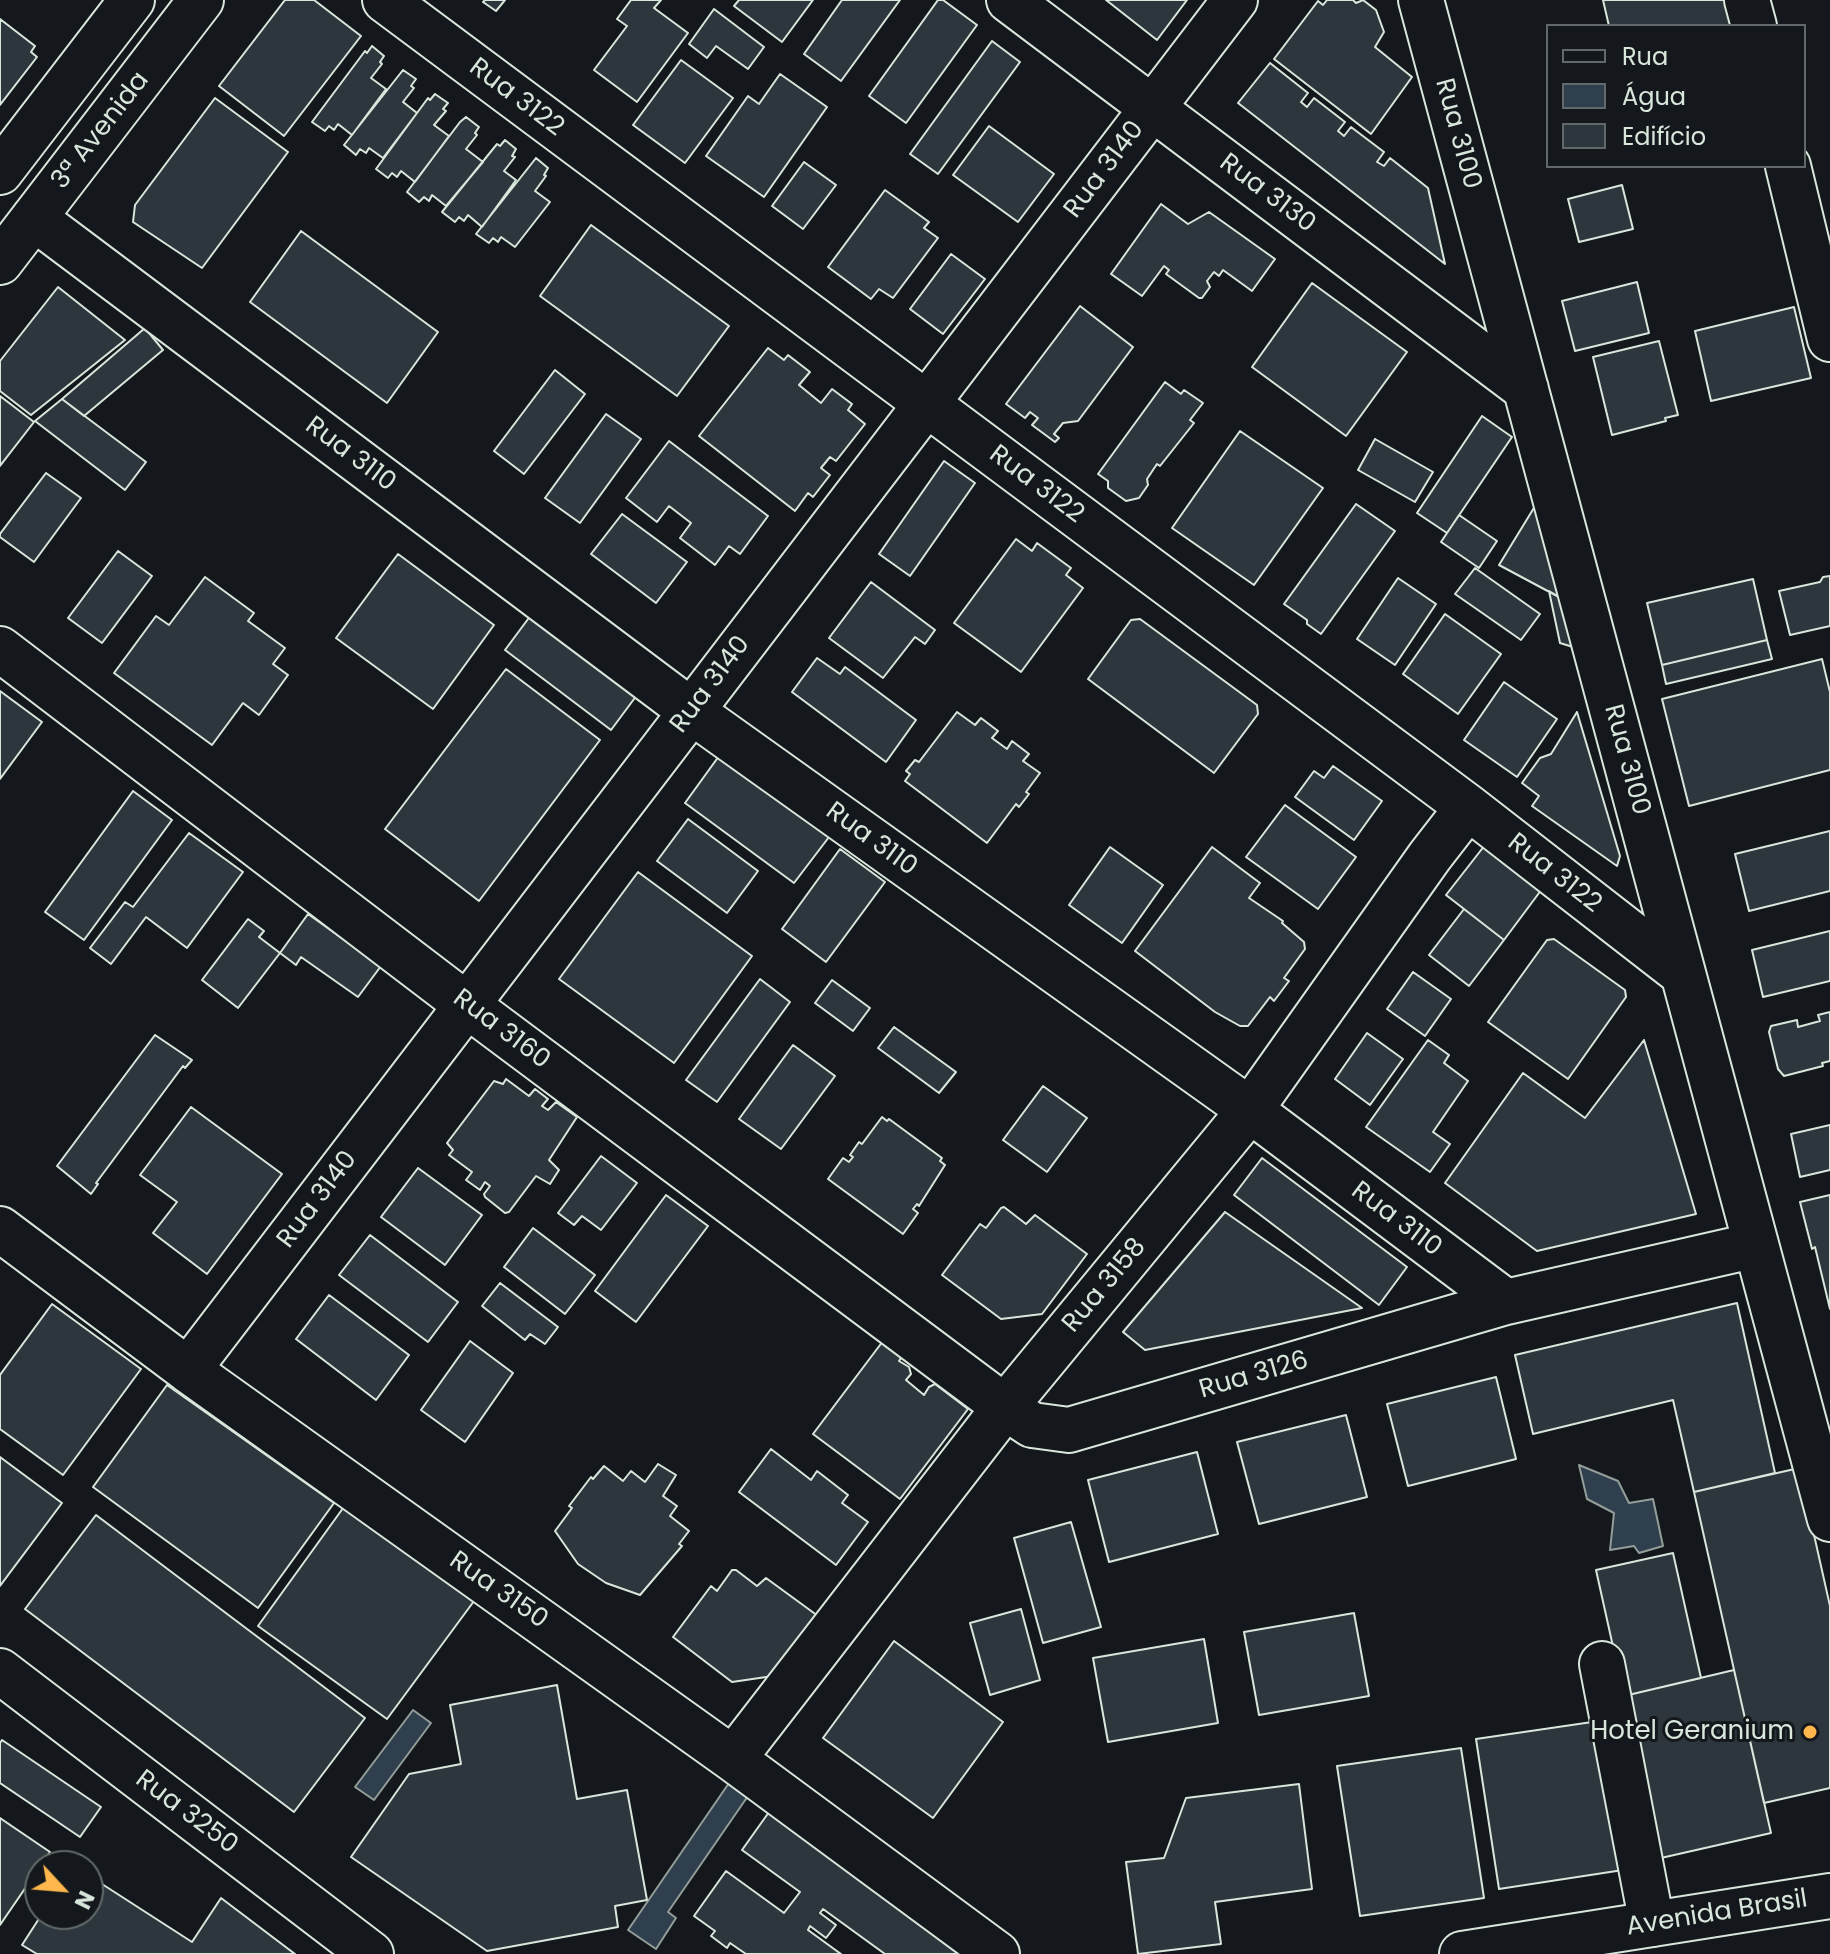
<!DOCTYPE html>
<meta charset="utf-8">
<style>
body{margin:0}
#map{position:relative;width:1830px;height:1954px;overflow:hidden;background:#14181c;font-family:Poppins,sans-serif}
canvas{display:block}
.legend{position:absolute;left:1546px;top:24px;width:260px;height:144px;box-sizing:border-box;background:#14181c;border:2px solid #626a69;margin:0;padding:10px 14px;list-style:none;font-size:24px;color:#d8e6dc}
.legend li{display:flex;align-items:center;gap:16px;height:40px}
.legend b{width:40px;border:2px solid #626a69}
.north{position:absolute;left:24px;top:1850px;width:80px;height:80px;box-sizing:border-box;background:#14181c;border:2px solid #626a69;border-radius:50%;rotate:116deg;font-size:22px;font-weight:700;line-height:32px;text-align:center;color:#d8e6dc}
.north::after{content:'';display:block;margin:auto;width:28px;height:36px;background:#ffb74d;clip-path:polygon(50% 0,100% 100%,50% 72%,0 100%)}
</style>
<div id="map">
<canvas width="1830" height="1954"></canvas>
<ul class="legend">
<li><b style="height:10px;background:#14181c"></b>Rua</li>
<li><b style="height:22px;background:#2f3f4d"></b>Água</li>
<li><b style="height:22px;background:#2c363c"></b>Edifício</li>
</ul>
<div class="north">N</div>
</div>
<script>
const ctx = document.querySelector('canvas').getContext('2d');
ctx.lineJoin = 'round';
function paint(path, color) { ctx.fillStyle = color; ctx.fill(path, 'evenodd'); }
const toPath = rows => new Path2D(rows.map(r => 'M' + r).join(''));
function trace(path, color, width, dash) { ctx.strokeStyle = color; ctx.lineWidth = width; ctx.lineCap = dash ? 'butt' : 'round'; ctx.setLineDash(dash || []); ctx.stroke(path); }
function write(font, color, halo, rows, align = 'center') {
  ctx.font = font + ' Poppins,sans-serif'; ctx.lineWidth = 6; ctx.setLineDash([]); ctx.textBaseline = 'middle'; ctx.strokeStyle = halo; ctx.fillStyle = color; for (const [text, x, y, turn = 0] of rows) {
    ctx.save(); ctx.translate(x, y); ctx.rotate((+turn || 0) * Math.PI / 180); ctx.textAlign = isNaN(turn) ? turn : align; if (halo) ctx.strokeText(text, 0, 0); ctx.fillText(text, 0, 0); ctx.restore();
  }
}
const water = toPath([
 [1579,1465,1618,1481,1629,1503,1653,1499,1663,1546,1639,1553,1634,1546,1610,1550,1614,1513,1587,1499,1579,1465],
 [413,1710,431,1723,374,1800,355,1787,413,1710],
 [729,1783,748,1796,668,1912,676,1918,656,1949,628,1930,729,1783]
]);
paint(water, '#2f3f4d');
trace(water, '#939e99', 2);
const building = toPath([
 [285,0,314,0,361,36,284,136,219,86,285,0],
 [485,0,505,0,496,11,483,2,485,0],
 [631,0,661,0,654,8,688,33,637,102,594,70,627,26,617,19,631,0],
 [739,0,813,0,782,42,734,6,739,0],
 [842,0,900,0,841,81,804,54,842,0],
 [938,0,943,0,977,25,906,123,869,96,938,0],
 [1106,0,1187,0,1157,40,1106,0],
 [1327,0,1353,0,1356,3,1363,0,1376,10,1384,32,1375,47,1412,77,1371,134,1274,59,1318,1,1323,5,1327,0],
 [1603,0,1725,0,1731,26,1609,26,1603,0],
 [714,9,764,47,748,69,716,46,707,58,689,44,714,9],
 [0,19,35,46,31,52,37,57,0,105,0,19],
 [992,41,1020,62,938,174,910,154,992,41],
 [372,46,384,56,380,62,382,64,371,78,386,89,352,135,338,124,334,130,329,126,325,131,312,122,365,51,367,53,372,46],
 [681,60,733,98,685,163,633,125,681,60],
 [1270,63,1308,93,1301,102,1307,107,1314,98,1345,122,1338,131,1344,136,1351,127,1384,152,1377,162,1384,166,1390,158,1428,188,1445,264,1238,103,1270,63],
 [403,70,416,79,411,86,414,88,403,102,417,113,383,158,369,148,366,153,360,149,356,155,344,145,403,70],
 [780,74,827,107,764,197,706,156,748,96,759,104,780,74],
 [435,94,448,103,443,109,446,111,434,125,449,136,415,182,401,171,397,177,392,173,388,178,376,169,428,98,430,100,435,94],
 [215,98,288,152,202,268,133,222,135,205,215,98],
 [466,117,479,127,475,133,477,135,466,149,483,162,446,206,432,195,429,201,424,197,419,202,407,192,460,122,466,117],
 [989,126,1054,174,1018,222,953,175,989,126],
 [505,140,516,149,512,156,515,157,504,171,516,180,482,227,468,215,464,221,459,217,455,222,442,212,497,144,500,146,505,140],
 [536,158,548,168,544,175,546,176,535,191,550,202,515,247,501,237,498,242,493,238,489,243,476,234,536,158],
 [804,162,836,185,803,229,772,206,804,162],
 [1622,185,1633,229,1579,242,1568,199,1622,185],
 [885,190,929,222,924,228,938,238,893,298,879,289,871,299,828,267,885,190],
 [1161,204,1188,224,1209,212,1275,259,1252,291,1223,270,1219,276,1214,272,1207,281,1210,287,1202,298,1199,298,1166,274,1169,270,1164,266,1142,296,1111,274,1161,204],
 [591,225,729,326,677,396,540,296,591,225],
 [301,231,438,332,387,403,250,302,301,231],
 [951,254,985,279,943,334,910,309,951,254],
 [1637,282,1649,333,1575,351,1562,301,1637,282],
 [1312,283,1407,352,1346,436,1252,367,1312,283],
 [58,287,125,340,31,415,0,391,0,361,58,287],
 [1080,306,1133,347,1078,421,1063,423,1054,434,1059,438,1055,442,1032,425,1038,418,1030,412,1025,418,1006,404,1080,306],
 [1794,307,1811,378,1711,401,1695,331,1794,307],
 [145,328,163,350,84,416,62,399,145,328],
 [1659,341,1678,415,1665,418,1666,421,1612,435,1593,357,1659,341],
 [768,348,784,360,788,355,810,372,799,385,821,403,832,389,852,404,848,410,865,424,836,461,830,457,821,468,830,475,813,497,808,493,795,511,699,436,768,348],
 [555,370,585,394,524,474,494,451,555,370],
 [1165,382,1181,394,1184,390,1203,403,1190,420,1194,423,1160,466,1157,464,1147,479,1148,485,1139,498,1126,501,1108,488,1108,481,1098,474,1165,382],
 [0,396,34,422,0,466,0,396],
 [62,399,146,462,125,490,35,421,62,399],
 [606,414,641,439,580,523,545,498,606,414],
 [1482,416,1512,437,1447,533,1417,513,1482,416],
 [1240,431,1323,488,1254,585,1172,528,1240,431],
 [1375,439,1433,472,1415,502,1358,470,1375,439],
 [669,441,768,516,740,554,729,546,715,565,680,538,691,523,669,506,657,522,626,498,669,441],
 [944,461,975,483,910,576,879,554,944,461],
 [46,473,81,498,34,562,0,537,0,534,46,473],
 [1540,498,1572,604,1499,565,1540,498],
 [1356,504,1395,531,1321,634,1307,624,1307,620,1284,604,1356,504],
 [622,514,687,562,656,603,591,554,622,514],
 [1459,515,1497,541,1479,568,1441,542,1459,515],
 [1016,539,1032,551,1037,543,1071,568,1066,575,1083,588,1021,672,954,623,1016,539],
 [118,551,152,576,102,643,68,618,118,551],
 [398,554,494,625,433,709,336,638,398,554],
 [1475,568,1540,614,1521,640,1455,594,1475,568],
 [1830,576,1830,626,1790,635,1779,591,1820,582,1823,577,1830,576],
 [205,577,254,613,248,621,285,648,273,664,288,675,259,715,243,703,212,745,114,673,156,616,169,625,205,577],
 [1398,578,1436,604,1395,665,1357,639,1398,578],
 [1753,579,1767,640,1662,665,1647,603,1753,579],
 [871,582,935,630,925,644,915,637,883,678,829,638,871,582],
 [1549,591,1572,604,1586,651,1560,643,1549,591],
 [534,611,640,691,611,730,505,650,534,611],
 [1445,614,1501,654,1458,714,1403,674,1445,614],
 [1140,619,1257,705,1258,714,1214,773,1088,679,1131,620,1140,619],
 [1767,640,1772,659,1666,684,1662,665,1767,640],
 [817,658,840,674,845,667,916,720,886,762,792,692,817,658],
 [1822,659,1830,692,1830,770,1689,806,1662,699,1822,659],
 [506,669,600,740,479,901,385,829,506,669],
 [1504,682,1557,719,1517,777,1464,740,1504,682],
 [0,691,42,722,0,779,0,691],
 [957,712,975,725,981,718,998,731,992,738,1007,749,1012,741,1029,754,1023,761,1040,773,1026,792,1029,794,1019,807,1016,804,987,843,905,781,910,774,906,771,915,760,919,762,957,712],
 [1577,712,1620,856,1617,866,1532,806,1539,796,1522,783,1540,758,1551,754,1577,712],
 [719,756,829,837,794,883,685,803,719,756],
 [1333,766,1382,801,1354,840,1295,797,1314,771,1324,778,1333,766],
 [133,791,172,820,84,940,45,912,133,791],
 [1285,805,1356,857,1318,909,1246,857,1285,805],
 [688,819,758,871,727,913,657,861,688,819],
 [1830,831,1830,891,1749,911,1735,854,1830,831],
 [189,833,243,872,187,948,146,917,111,964,90,948,125,902,133,907,189,833],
 [1485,845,1542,889,1504,940,1446,895,1485,845],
 [1110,847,1163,885,1122,943,1069,905,1110,847],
 [1212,847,1260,883,1249,898,1283,921,1282,923,1304,942,1305,949,1284,978,1289,981,1274,1001,1270,997,1248,1026,1240,1026,1215,1012,1135,951,1212,847],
 [840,849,885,882,826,962,782,929,840,849],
 [638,872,752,956,674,1063,559,979,638,872],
 [1464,909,1504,940,1469,986,1429,955,1464,909],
 [308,914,381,966,358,997,301,957,296,965,280,953,308,914],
 [248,919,264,931,259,937,280,953,238,1008,202,980,248,919],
 [1830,931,1830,981,1763,997,1752,950,1830,931],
 [1554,939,1625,990,1626,997,1568,1079,1488,1022,1547,940,1554,939],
 [1413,972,1451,999,1425,1036,1387,1009,1413,972],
 [760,979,790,1002,717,1102,686,1080,760,979],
 [832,980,870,1008,853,1031,815,1003,832,980],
 [1830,1012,1830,1061,1822,1063,1823,1066,1784,1076,1778,1069,1769,1032,1771,1026,1797,1020,1798,1027,1820,1021,1818,1015,1830,1012],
 [894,1027,956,1072,939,1093,878,1048,894,1027],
 [1367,1033,1403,1059,1370,1105,1335,1079,1367,1033],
 [155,1035,192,1060,185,1068,183,1066,96,1183,98,1184,91,1194,57,1166,155,1035],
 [1428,1040,1449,1055,1444,1063,1468,1081,1433,1132,1450,1144,1430,1172,1366,1127,1428,1040],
 [1644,1040,1696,1214,1537,1251,1445,1183,1523,1073,1585,1118,1644,1040],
 [793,1045,835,1076,781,1149,739,1119,793,1045],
 [506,1079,529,1096,535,1089,548,1099,542,1106,548,1110,556,1102,577,1117,549,1160,559,1170,550,1184,536,1176,509,1212,505,1213,485,1197,484,1194,490,1186,485,1182,480,1190,466,1180,472,1172,449,1155,453,1150,447,1143,494,1081,503,1084,506,1079],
 [1043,1086,1087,1118,1047,1172,1003,1140,1043,1086],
 [191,1107,282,1174,207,1274,153,1233,177,1202,140,1175,191,1107],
 [882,1117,887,1121,889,1119,942,1158,940,1161,945,1165,919,1206,917,1204,913,1209,918,1213,903,1234,828,1179,843,1158,849,1162,853,1157,850,1155,859,1142,862,1144,882,1117],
 [1830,1125,1830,1170,1800,1177,1791,1134,1830,1125],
 [601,1156,637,1183,601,1230,582,1216,574,1225,558,1213,601,1156],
 [1262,1158,1407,1267,1379,1305,1234,1195,1262,1158],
 [418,1168,482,1215,445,1265,381,1217,418,1168],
 [666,1195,708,1226,636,1322,595,1291,666,1195],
 [1830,1195,1830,1309,1815,1247,1812,1249,1800,1202,1830,1195],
 [1004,1207,1026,1224,1035,1215,1087,1254,1042,1314,1001,1319,942,1275,980,1224,986,1228,1001,1208,1004,1207],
 [1225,1212,1362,1308,1145,1350,1123,1332,1225,1212],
 [533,1228,595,1275,565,1314,504,1267,533,1228],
 [370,1235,458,1302,428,1342,339,1275,370,1235],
 [500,1283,558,1327,545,1344,530,1334,525,1340,482,1306,500,1283],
 [329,1295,409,1355,376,1400,296,1339,329,1295],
 [1737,1303,1775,1473,1694,1492,1673,1400,1533,1434,1515,1355,1737,1303],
 [52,1304,141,1369,63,1475,0,1429,0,1375,52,1304],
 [470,1341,513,1373,465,1442,421,1410,470,1341],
 [883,1341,903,1355,899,1361,909,1367,911,1374,906,1380,924,1395,929,1387,935,1384,968,1409,900,1499,813,1434,883,1341],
 [1496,1377,1516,1459,1408,1486,1387,1404,1496,1377],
 [167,1385,334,1503,258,1608,93,1487,167,1385],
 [1346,1415,1367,1497,1259,1524,1237,1442,1346,1415],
 [771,1449,811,1480,817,1471,848,1495,842,1503,868,1522,836,1565,739,1492,771,1449],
 [1197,1452,1218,1534,1109,1562,1088,1480,1197,1452],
 [0,1457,62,1503,0,1586,0,1457],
 [658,1464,676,1475,663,1496,677,1506,670,1516,689,1531,679,1544,682,1546,640,1595,606,1583,578,1564,555,1531,572,1508,569,1506,591,1477,593,1479,604,1466,623,1481,631,1471,645,1482,658,1464],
 [1799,1468,1830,1606,1830,1788,1764,1803,1694,1492,1799,1468],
 [346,1504,477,1597,387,1719,258,1626,346,1504],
 [96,1515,365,1718,294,1812,25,1609,96,1515],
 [1071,1522,1101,1627,1043,1643,1014,1538,1071,1522],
 [1673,1553,1701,1678,1624,1696,1596,1570,1673,1553],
 [732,1570,736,1570,757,1586,766,1578,818,1616,773,1676,732,1682,673,1637,711,1586,717,1591,732,1570],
 [1021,1609,1040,1680,990,1695,970,1623,1021,1609],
 [1354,1613,1369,1696,1259,1715,1244,1632,1354,1613],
 [1204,1639,1218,1723,1108,1742,1093,1658,1204,1639],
 [894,1641,1003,1722,933,1818,823,1738,894,1641],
 [1734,1670,1771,1833,1661,1858,1624,1696,1734,1670],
 [557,1685,577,1799,627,1790,647,1900,615,1906,618,1927,487,1951,351,1857,409,1774,461,1764,450,1705,557,1685],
 [1599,1721,1623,1870,1499,1889,1476,1739,1599,1721],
 [2,1740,101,1807,80,1837,0,1783,0,1743,2,1740],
 [1461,1748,1484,1898,1360,1916,1337,1766,1461,1748],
 [1299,1784,1312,1889,1215,1902,1221,1944,1138,1954,1126,1862,1164,1858,1186,1798,1299,1784],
 [774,1805,979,1954,885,1954,823,1909,820,1913,836,1925,826,1938,810,1926,808,1930,841,1954,746,1954,730,1943,727,1948,711,1936,715,1931,694,1916,726,1871,784,1913,800,1892,742,1850,774,1805],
 [0,1818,50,1852,0,1925,0,1818],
 [88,1875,192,1942,221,1898,295,1954,37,1954,22,1945,42,1914,88,1914,88,1875]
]);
paint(building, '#2c363c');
trace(building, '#d8e6dc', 2);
const minor = toPath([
 [385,0,1468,807,1683,974],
 [1009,0,1526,389],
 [1421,0,1830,1519],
 [1747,0,1754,26],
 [1788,166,1830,339],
 [34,218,691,711,1250,1110,1506,1302],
 [0,649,467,1005,1005,1407,1032,1425,1069,1430,1506,1302,1756,1245],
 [0,1229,188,1370,733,1759,997,1954],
 [188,1370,1235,0],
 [1602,1664,1652,1924],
 [0,1671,371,1954],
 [733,1759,1005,1407,1250,1110,1430,856,1468,807]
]);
const major = toPath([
 [0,172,132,0],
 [0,262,201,0],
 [1462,1954,1830,1896]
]);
trace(minor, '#d8e6dc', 48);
trace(major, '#d8e6dc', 48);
trace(minor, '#14181c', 44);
trace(major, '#14181c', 44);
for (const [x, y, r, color] of [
 [1810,1732,8,"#ffb74d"]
]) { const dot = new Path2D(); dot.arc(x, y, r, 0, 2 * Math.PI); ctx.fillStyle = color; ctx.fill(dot); trace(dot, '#14181c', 3); }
write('26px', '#d8e6dc', '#14181c', [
 ["Rua 3122",516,98,37],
 ["3ª Avenida",101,131,-52],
 ["Rua 3100",1457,134,75],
 ["Rua 3140",1105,170,-53],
 ["Rua 3130",1267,194,37],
 ["Rua 3110",350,455,37],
 ["Rua 3122",1036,485,37],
 ["Rua 3140",711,685,-53],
 ["Rua 3100",1626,760,75],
 ["Rua 3110",871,840,36],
 ["Rua 3122",1554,874,38],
 ["Rua 3160",501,1030,37],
 ["Rua 3140",318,1200,-53],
 ["Rua 3110",1396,1220,37],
 ["Rua 3158",1105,1286,-50],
 ["Rua 3126",1254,1376,-16],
 ["Rua 3150",498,1591,35],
 ["Rua 3250",186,1813,37],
 ["Avenida Brasil",1717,1914,-9]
]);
write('26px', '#d8e6dc', '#14181c', [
 ["Hotel Geranium",1794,1732]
], 'right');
</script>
